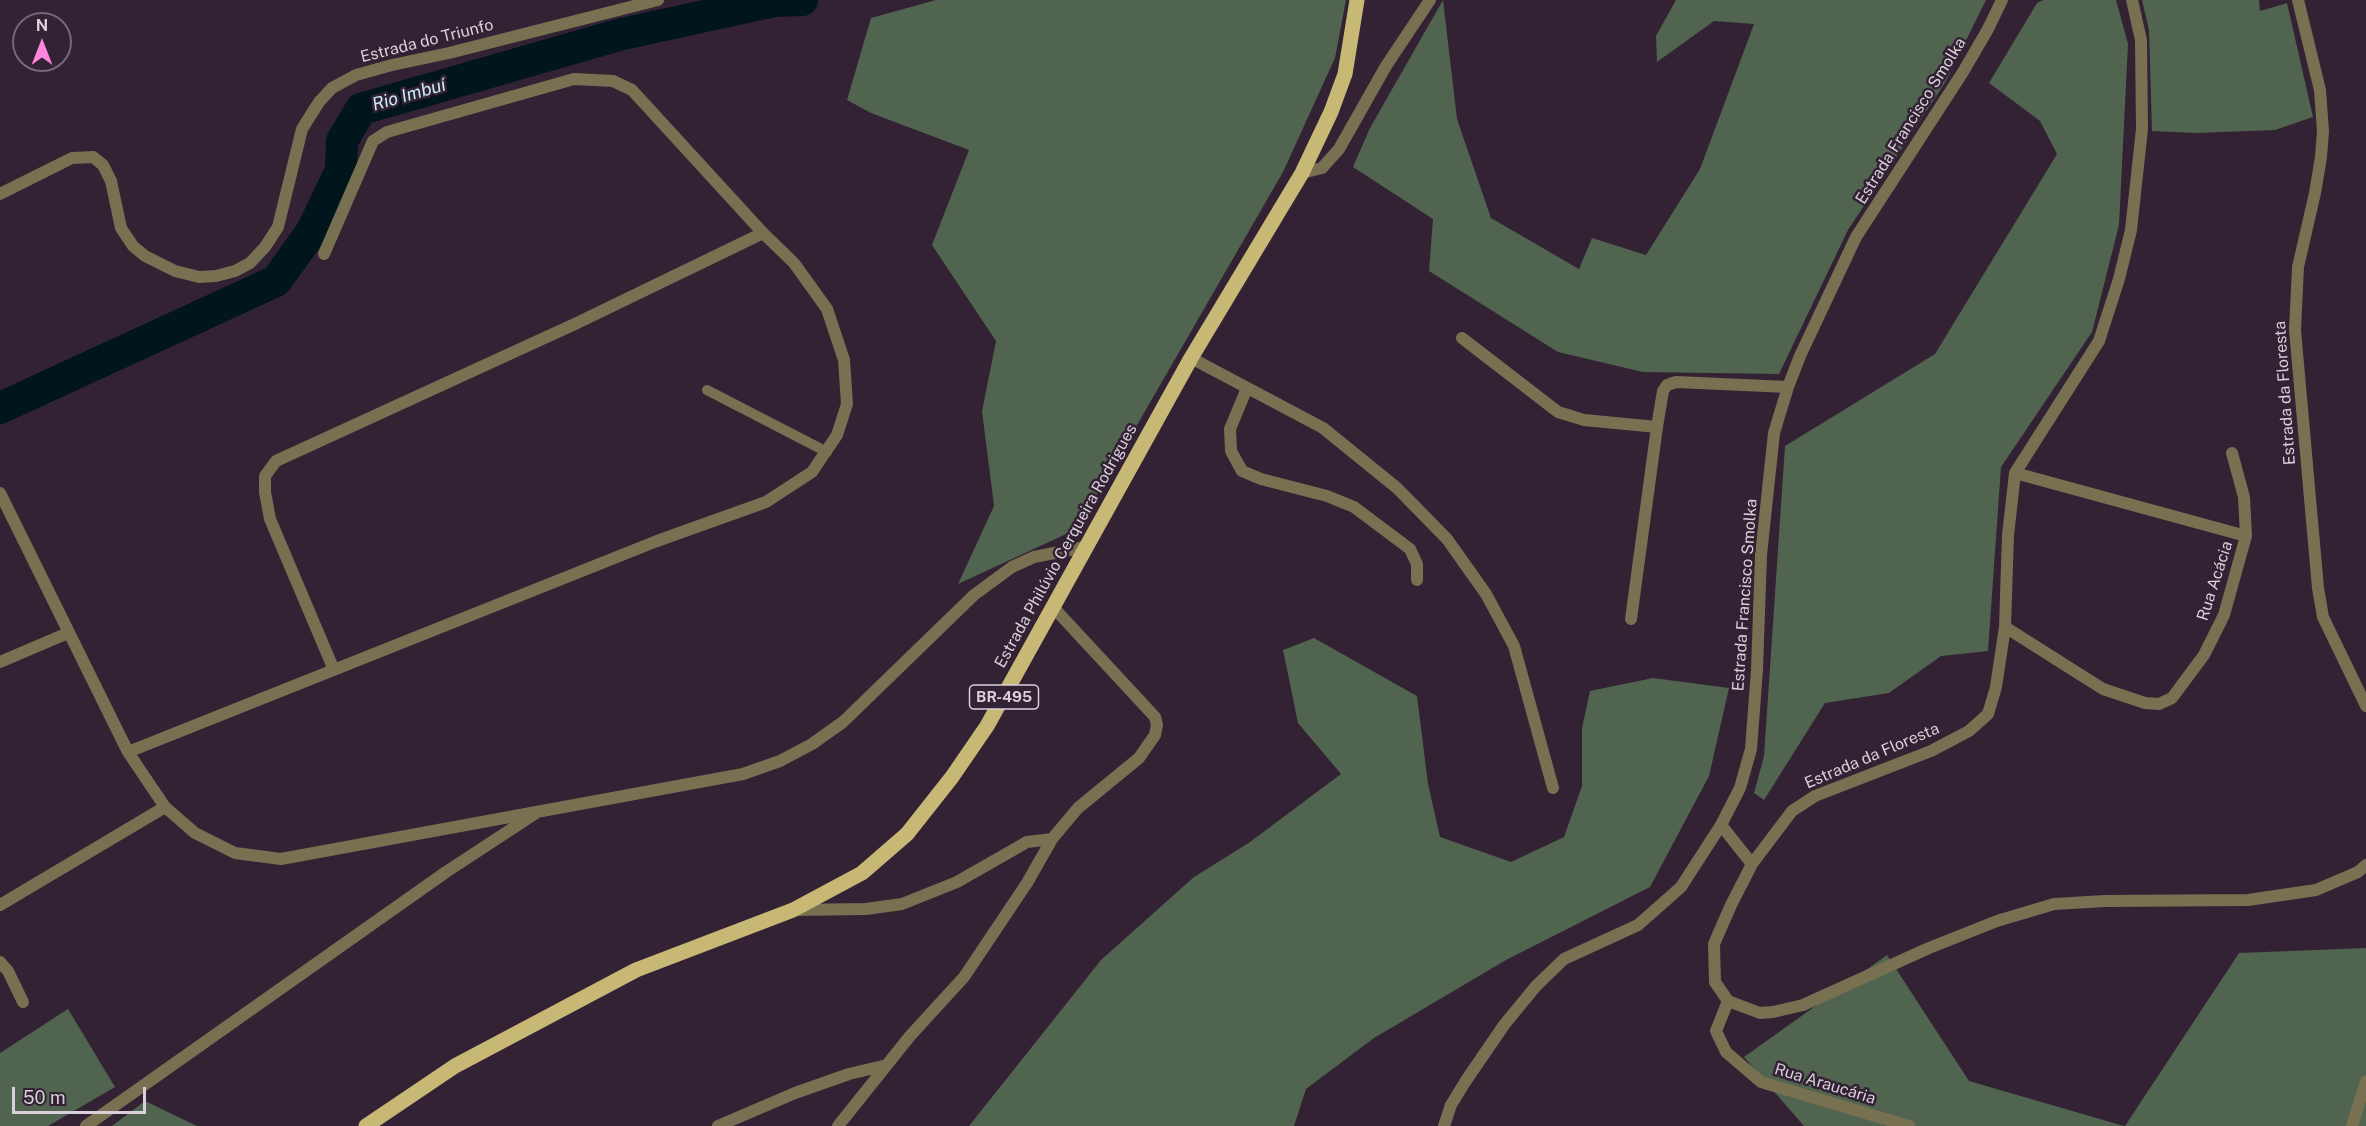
<!DOCTYPE html>
<meta charset="utf-8">
<style>
body{margin:0}
#map{position:relative;width:2366px;height:1126px;overflow:hidden;background:#322234;font-family:"Public Sans",sans-serif}
canvas{display:block}
.north{position:absolute;left:12px;top:12px;width:60px;height:60px;box-sizing:border-box;background:#322234;border:2px solid #756877;border-radius:50%;rotate:0deg;font-size:16px;font-weight:700;line-height:24px;text-align:center;color:#dad0db}
.north::after{content:'';display:block;margin:auto;width:21px;height:27px;background:#ff85de;clip-path:polygon(50% 0,100% 100%,50% 72%,0 100%)}
.scale{position:absolute;left:12px;top:1087px;width:134px;height:27px;box-sizing:border-box;border:3px solid #dad0db;border-top:0;padding-left:8px;font-size:18px;line-height:21px;white-space:nowrap;color:#dad0db;-webkit-text-stroke:4px #322234;paint-order:stroke}
</style>
<div id="map">
<canvas width="2366" height="1126"></canvas>
<div class="north">N</div>
<div class="scale">50 m</div>
</div>
<script>
const ctx = document.querySelector('canvas').getContext('2d');
ctx.lineJoin = 'round';
function paint(path, color) { ctx.fillStyle = color; ctx.fill(path, 'evenodd'); }
const toPath = rows => new Path2D(rows.map(r => 'M' + r).join(''));
function trace(path, color, width, dash) { ctx.strokeStyle = color; ctx.lineWidth = width; ctx.lineCap = dash ? 'butt' : 'round'; ctx.setLineDash(dash || []); ctx.stroke(path); }
function write(font, color, halo, rows, align = 'center') {
  ctx.font = font + ' "Public Sans",sans-serif'; ctx.lineWidth = 5; ctx.setLineDash([]); ctx.textBaseline = 'middle'; ctx.strokeStyle = halo; ctx.fillStyle = color; for (const [text, x, y, turn = 0] of rows) {
    ctx.save(); ctx.translate(x, y); ctx.rotate((+turn || 0) * Math.PI / 180); ctx.textAlign = isNaN(turn) ? turn : align; if (halo) ctx.strokeText(text, 0, 0); ctx.fillText(text, 0, 0); ctx.restore();
  }
}
paint(toPath([
 [936,0,1346,0,1335,58,1283,172,1077,529,958,584,994,506,982,411,996,341,932,245,969,150,871,113,847,100,871,18],
 [1443,0,1457,119,1491,218,1579,269,1592,238,1646,255,1700,169,1754,24,1714,21,1657,62,1656,36,1676,0,1986,0,1946,81,1848,230,1779,374,1643,372,1558,352,1429,271,1433,219,1353,167,1370,128],
 [2043,0,2116,0,2128,44,2119,225,2092,332,2001,467,1988,651,1941,656,1889,693,1825,703,1764,800,1754,793,1764,756,1785,446,1935,354,2057,154,2040,121,1989,83,2037,3],
 [2142,0,2259,0,2260,11,2287,3,2313,117,2275,130,2197,133,2152,131,2149,30],
 [1314,638,1417,696,1428,784,1440,837,1511,862,1564,837,1582,786,1582,728,1590,691,1653,678,1729,688,1709,776,1650,887,1506,960,1374,1038,1306,1089,1294,1126,969,1126,1101,960,1194,877,1250,842,1341,774,1298,723,1283,650],
 [2366,948,2366,1126,2125,1126,2239,953],
 [1887,955,1969,1081,2124,1126,1804,1126,1744,1057],
 [68,1009,115,1087,48,1126,0,1126,0,1053],
 [145,1101,197,1126,112,1126]
]), '#50644f');
trace(toPath([
 [0,408,276,281,312,231,341,170,342,141,361,109,622,34,774,1,802,0]
]), '#00151c', 32);
trace(toPath([
 [707,390,827,452]
]), '#777051', 10);
trace(toPath([
 [2132,0,2141,40,2142,129,2131,230,2119,279,2099,341,2015,473,2008,535,2005,627,1996,687,1988,714,1969,731,1931,751,1815,796,1792,811,1752,864,1731,905,1714,944,1715,982,1728,1001,1760,1013,1773,1012,1803,1005,1929,948,1997,921,2054,904,2105,901,2248,900,2316,890,2358,872,2366,865],
 [2298,0,2320,90,2323,131,2321,157,2315,193,2298,267,2295,330,2318,588,2323,617,2366,706],
 [1302,173,1322,168,1339,149,1386,66,1430,0],
 [1462,338,1558,412,1584,420,1657,427],
 [1191,358,1323,428,1397,488,1447,539,1486,594,1514,646,1553,788],
 [1247,388,1230,429,1231,451,1242,471,1261,479,1327,496,1354,507,1410,549,1417,564,1417,580],
 [2015,473,2246,536],
 [0,493,128,752,165,807,195,833,235,853,281,859,743,774,780,761,812,744,843,722,974,595,1012,567,1034,557,1085,547],
 [1631,619,1657,427,1663,391,1667,385,1676,382,1788,387],
 [2005,627,2103,689,2145,703,2159,704,2172,698,2204,655,2224,615,2246,536,2244,497,2232,453],
 [0,662,68,633],
 [334,670,270,519,265,492,265,476,276,461,577,323,763,233],
 [128,752,657,541,766,502,812,472,837,435,847,404,844,360,827,309,794,263,763,233,632,90,613,81,574,79,387,132,373,141,324,254],
 [1721,825,1752,864],
 [0,905,165,807],
 [794,910,866,909,902,904,957,882,1027,842,1052,839],
 [0,962,8,971,23,1002],
 [1728,1001,1716,1031,1726,1052,1761,1082,1909,1126],
 [86,1126,446,872,536,813],
 [718,1126,795,1093,849,1074,887,1065],
 [838,1126,910,1036,964,977,1027,883,1052,839,1078,808,1139,758,1155,735,1157,725,1155,717,1053,607],
 [1444,1126,1451,1105,1465,1082,1504,1025,1536,986,1564,959,1638,925,1681,887,1721,825,1740,788,1751,749,1757,670,1761,555,1774,433,1788,387,1800,356,1856,237,1963,72,1988,29,2002,0],
 [2352,1126,2366,1081]
]), '#777051', 12);
trace(toPath([
 [0,194,72,158,93,157,103,165,111,181,121,228,133,246,145,256,175,271,199,277,216,276,235,271,250,263,265,247,278,227,302,129,319,102,332,88,356,75,392,65,449,53,658,0]
]), '#777051', 12);
trace(toPath([
 [366,1126,455,1066,636,970,793,910,862,873,907,834,952,777,987,726,1191,358,1302,173,1331,112,1345,74,1357,0]
]), '#c7b876', 15);
for (const [x, y, w] of [
 [1004,697,69]
]) { const box = new Path2D(); box.roundRect(x - w / 2, y - 12, w, 24, 4.5); ctx.fillStyle = '#322234'; ctx.fill(box); trace(box, '#dad0db', 1.5); }
write('bold 15px', '#dad0db', null, [
 ["BR-495",1004,697]
]);
write('16px', '#dad0db', '#322234', [
 ["Estrada do Triunfo",427,41,-14],
 ["Estrada Francisco Smolka",1911,121,-58],
 ["Estrada da Floresta",2285,393,-94],
 ["Estrada Philúvio Cerqueira Rodrigues",1066,546,-61],
 ["Rua Acácia",2215,581,-72],
 ["Estrada Francisco Smolka",1745,595,-86],
 ["Estrada da Floresta",1872,756,-23],
 ["Rua Araucária",1825,1084,17]
]);
write('italic 18px', '#c6ecf9', '#322234', [
 ["Rio Imbuí",409,95,-16]
]);
</script>
